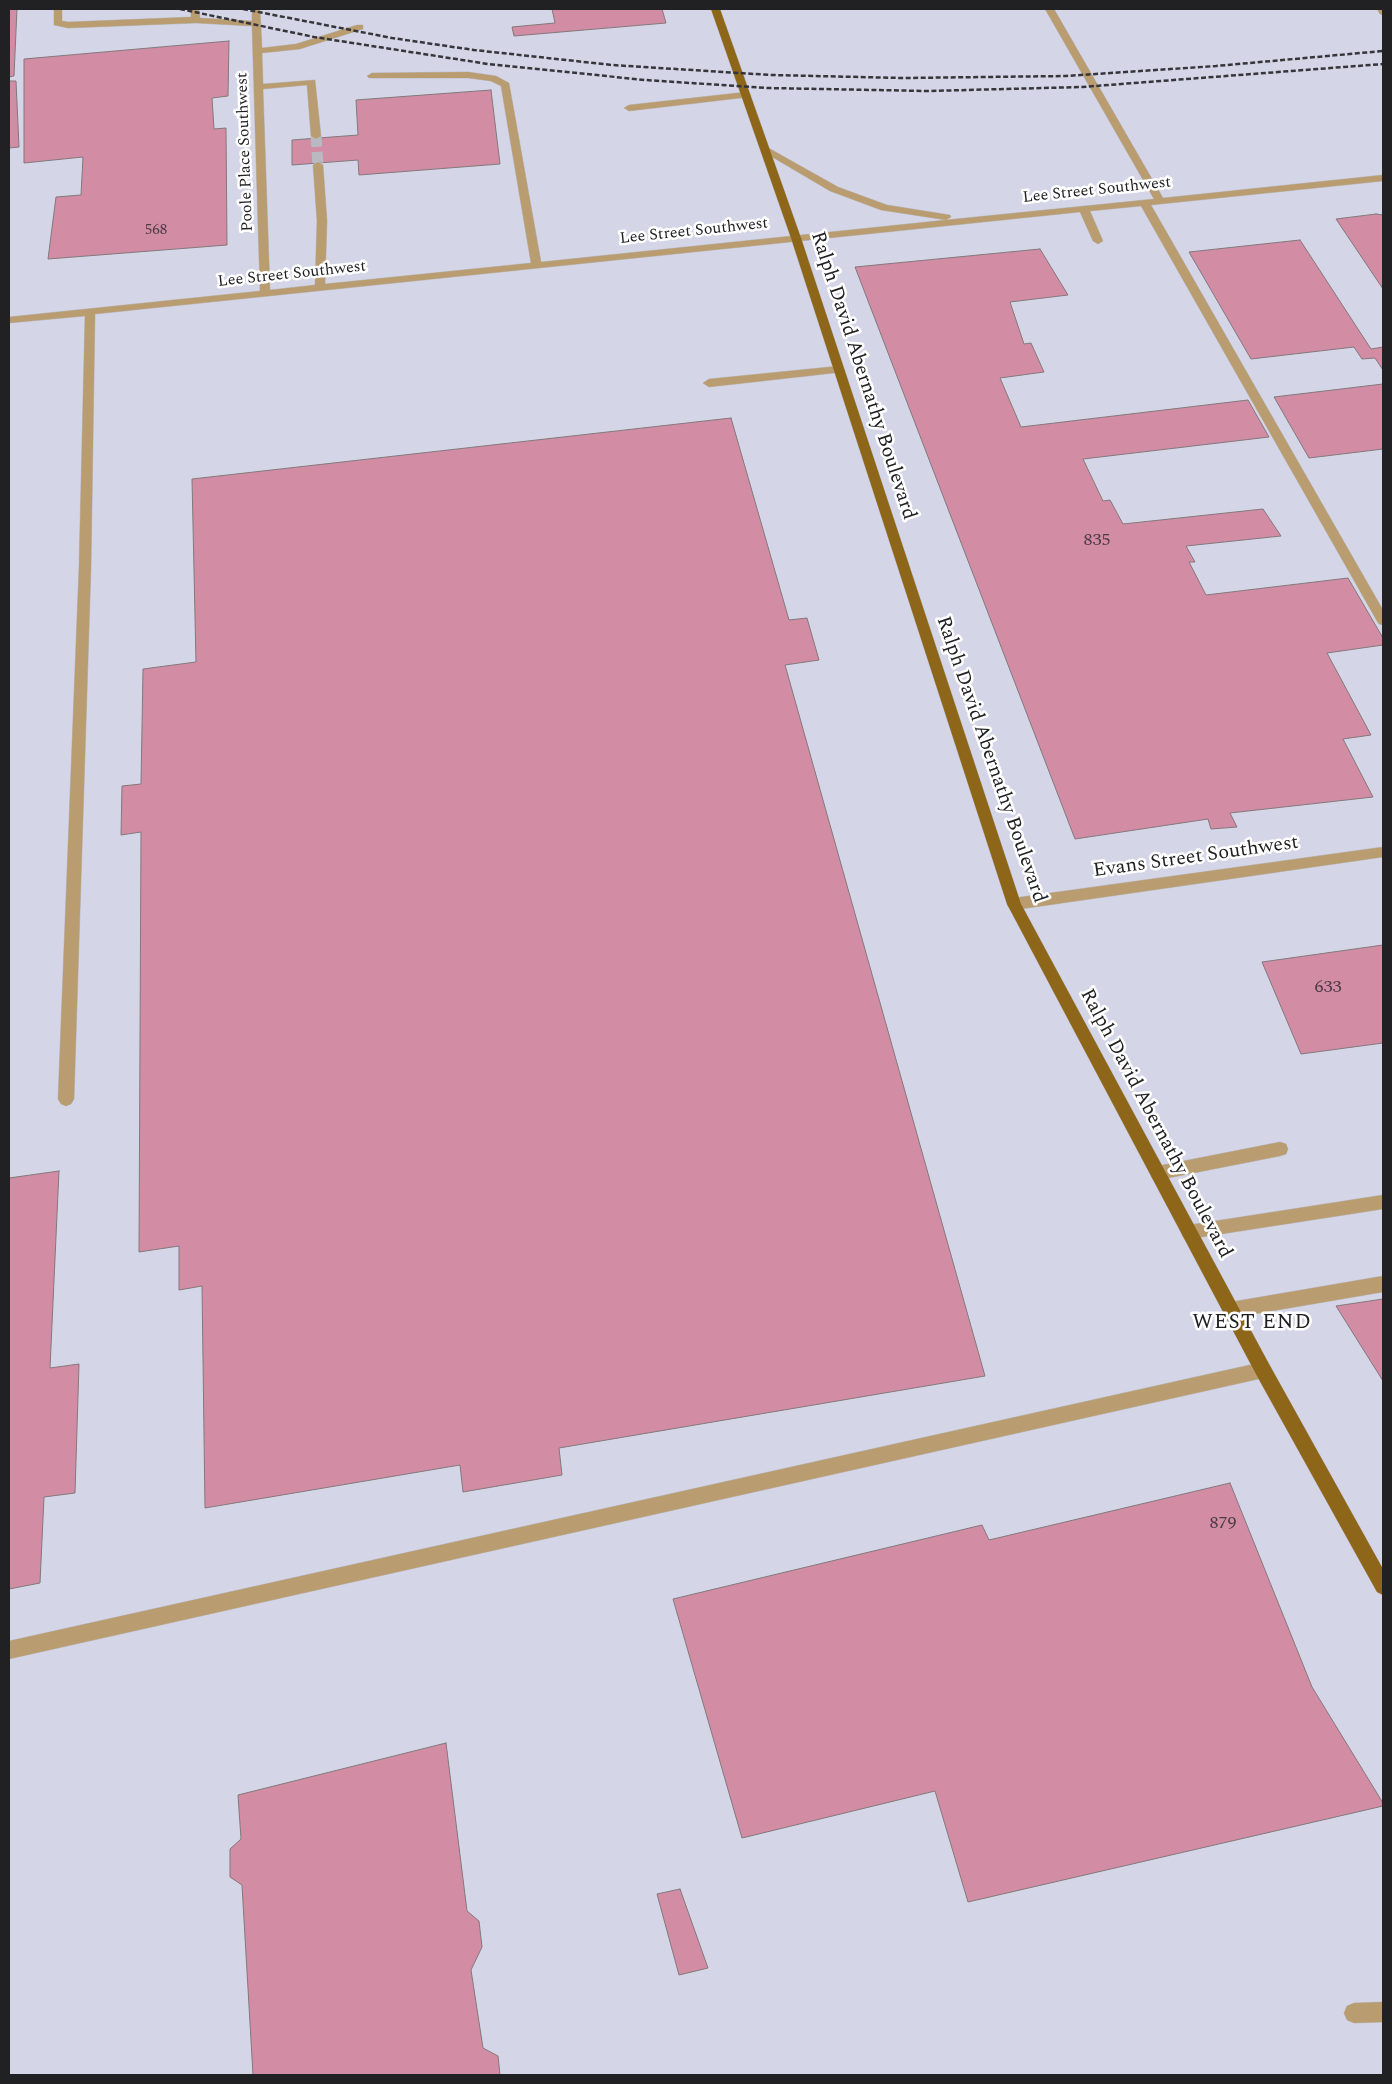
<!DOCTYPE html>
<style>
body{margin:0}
#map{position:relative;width:1392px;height:2084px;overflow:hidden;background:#dedfe8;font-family:Spectral,serif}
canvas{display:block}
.frame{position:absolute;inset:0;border:10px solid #212124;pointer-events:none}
</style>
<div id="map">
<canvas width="1392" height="2084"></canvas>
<div class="frame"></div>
</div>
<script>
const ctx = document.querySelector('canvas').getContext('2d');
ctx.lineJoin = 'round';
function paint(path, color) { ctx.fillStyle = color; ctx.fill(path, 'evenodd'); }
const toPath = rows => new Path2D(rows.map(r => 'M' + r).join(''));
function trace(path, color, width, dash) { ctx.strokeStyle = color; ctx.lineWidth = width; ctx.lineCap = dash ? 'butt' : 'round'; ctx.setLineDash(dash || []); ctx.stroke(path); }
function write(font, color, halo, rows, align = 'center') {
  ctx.font = font + ' Spectral,serif'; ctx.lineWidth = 5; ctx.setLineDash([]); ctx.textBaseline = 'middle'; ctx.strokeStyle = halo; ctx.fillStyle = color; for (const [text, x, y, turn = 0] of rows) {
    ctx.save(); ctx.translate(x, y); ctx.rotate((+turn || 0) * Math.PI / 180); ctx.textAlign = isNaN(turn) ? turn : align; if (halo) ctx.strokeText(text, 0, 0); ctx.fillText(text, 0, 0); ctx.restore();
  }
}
paint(toPath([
 [9,9,1383,9,1383,2075,9,2075]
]), '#d4d6e7');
const building = toPath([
 [9,9,17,9,14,76,9,77,9,9],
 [552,9,662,9,666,23,514,36,512,27,555,23,552,9],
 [229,41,228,96,212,98,214,129,226,128,227,245,48,259,56,197,81,195,83,157,24,163,24,59,229,41],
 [9,81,16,81,19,147,9,148,9,81],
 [491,90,500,164,359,175,358,160,292,165,292,140,358,135,356,100,491,90],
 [1376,214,1383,215,1383,289,1336,219,1376,214],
 [1300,240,1371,349,1383,347,1383,370,1375,358,1362,359,1354,347,1251,359,1189,252,1300,240],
 [1040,249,1068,295,1010,302,1024,344,1031,343,1044,372,1000,378,1021,427,1248,400,1269,437,1083,459,1103,501,1110,500,1123,524,1263,509,1281,536,1186,546,1195,562,1189,562,1206,595,1348,578,1383,638,1383,645,1327,653,1371,735,1343,739,1373,797,1230,813,1237,827,1211,829,1208,819,1075,839,855,267,1040,249],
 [1383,384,1383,449,1309,458,1274,397,1383,384],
 [731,418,789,620,807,618,819,660,785,665,985,1376,559,1448,562,1475,463,1492,460,1465,205,1508,202,1286,179,1290,179,1246,139,1252,141,832,121,835,122,786,141,784,143,669,196,662,192,479,731,418],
 [1383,945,1383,1043,1301,1054,1262,962,1383,945],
 [59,1171,50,1368,79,1364,75,1493,44,1497,40,1583,9,1589,9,1178,59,1171],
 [1383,1299,1383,1381,1336,1306,1383,1299],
 [1230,1483,1312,1687,1383,1803,1383,1806,968,1902,935,1791,742,1838,673,1599,982,1525,989,1540,1230,1483],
 [446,1743,467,1911,479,1921,482,1947,471,1970,483,2048,498,2056,500,2075,253,2075,242,1885,230,1877,230,1849,241,1839,238,1795,446,1743],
 [680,1889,708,1968,679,1975,657,1894,680,1889]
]);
paint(building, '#d28ca4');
trace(building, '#83797c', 1);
trace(toPath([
 [316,136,318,165]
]), '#b8b9c1', 11, [11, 5]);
const minor = toPath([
 [54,9,62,9,62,21,68,22,191,17,191,9,199,9,200,18,252,21,252,9,260,9,262,48,296,44,357,25,363,25,363,29,300,49,262,53,263,84,315,80,321,136,316,139,311,136,307,85,263,89,270,290,315,285,317,221,313,165,318,162,323,165,327,221,325,284,531,263,501,86,491,81,468,78,369,78,367,76,372,73,468,72,496,76,509,83,541,262,946,220,881,210,830,191,762,151,760,149,765,146,838,187,887,205,950,215,951,217,946,220,1154,199,1045,9,1054,9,1163,198,1383,175,1383,181,1151,205,1383,610,1383,625,1379,624,1377,621,1141,206,1090,211,1103,241,1098,244,1093,241,1080,212,95,314,91,567,74,1099,71,1104,66,1106,61,1104,58,1099,79,567,85,316,9,323,9,317,260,291,252,26,196,23,68,28,54,25,54,9],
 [1377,9,1383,9,1383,15,1380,14,1377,9],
 [746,92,751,95,749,97,629,111,624,108,629,105,746,92],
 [839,366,843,368,845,370,843,372,709,387,703,383,709,379,839,366],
 [1383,847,1383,857,1014,910,1009,908,1007,904,1009,900,1014,898,1383,847],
 [1280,1142,1286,1144,1288,1149,1286,1154,1280,1156,1158,1180,1152,1178,1150,1173,1152,1168,1158,1166,1280,1142],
 [1383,1195,1383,1209,1189,1239,1183,1237,1181,1232,1183,1227,1189,1225,1383,1195],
 [1383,1276,1383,1292,1231,1318,1225,1315,1223,1310,1225,1305,1231,1302,1383,1276],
 [1263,1362,1269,1364,1271,1370,1269,1376,1263,1378,9,1659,9,1641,1263,1362],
 [1383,2002,1383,2022,1354,2023,1347,2020,1344,2013,1347,2006,1354,2003,1383,2002]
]);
const major = toPath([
 [711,9,720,9,801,238,1021,904,1269,1364,1383,1569,1383,1595,1377,1592,1257,1376,1007,904,791,238,711,9]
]);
trace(minor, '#bcbdc5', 1);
trace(major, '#bcbdc5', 1);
paint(minor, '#b99d71');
paint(major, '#8e6619');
trace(toPath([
 [180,9,314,37,488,64,645,80,767,88,928,91,1082,87,1383,64],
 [243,9,392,38,474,50,612,65,771,75,903,78,1066,76,1216,66,1383,51]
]), '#36363a', 2.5, [5, 2.5]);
write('15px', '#4d3c44', null, [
 ["568",156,231]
]);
write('16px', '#212124', '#fff', [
 ["Poole Place Southwest",246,152,-92],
 ["Lee Street Southwest",1097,191,-6],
 ["Lee Street Southwest",694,232,-6],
 ["Lee Street Southwest",292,275,-6]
]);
write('18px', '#4d3c44', null, [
 ["835",1097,541],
 ["633",1328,988],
 ["879",1223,1524]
]);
write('20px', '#212124', '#fff', [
 ["Ralph David Abernathy Boulevard",862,376,72],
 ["Ralph David Abernathy Boulevard",990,760,71],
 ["Evans Street Southwest",1196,858,-8],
 ["Ralph David Abernathy Boulevard",1155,1124,62]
]);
ctx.letterSpacing = '1px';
write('21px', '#212124', '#fff', [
 ["WEST END",1252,1324]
]);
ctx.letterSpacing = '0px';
</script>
